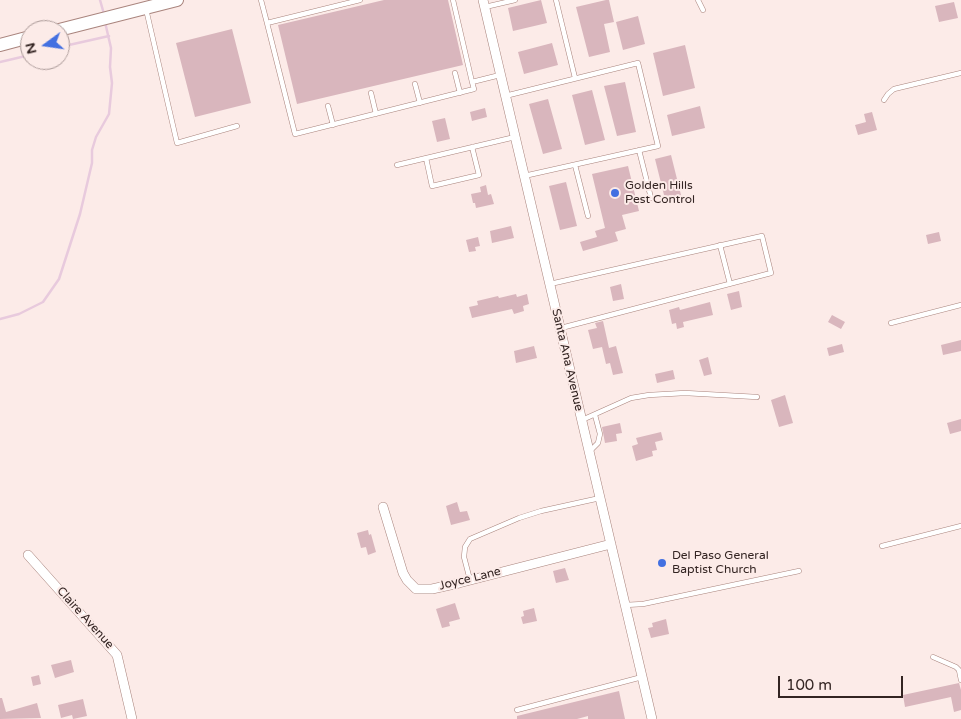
<!DOCTYPE html>
<style>
body{margin:0}
#map{position:relative;width:961px;height:719px;overflow:hidden;background:#fcebe8;font-family:"Varela Round",sans-serif}
canvas{display:block}
.north{position:absolute;left:20px;top:20px;width:50px;height:50px;box-sizing:border-box;background:#fcebe8;border:1px solid #ac9b99;border-radius:50%;rotate:256deg;font-size:14px;font-weight:700;line-height:20px;text-align:center;color:#332422}
.north::after{content:'';display:block;margin:auto;width:18px;height:22px;background:#4370e1;clip-path:polygon(50% 0,100% 100%,50% 72%,0 100%)}
.scale{position:absolute;left:778px;top:676px;width:125px;height:22px;box-sizing:border-box;border:2px solid #332422;border-top:0;padding-left:6px;font-size:15px;line-height:18px;white-space:nowrap;color:#332422;-webkit-text-stroke:4px #fcebe8;paint-order:stroke}
</style>
<div id="map">
<canvas width="961" height="719"></canvas>
<div class="north">N</div>
<div class="scale">100 m</div>
</div>
<script>
const ctx = document.querySelector('canvas').getContext('2d');
ctx.lineJoin = 'round';
const toPath = rows => new Path2D(rows.map(r => 'M' + r).join(''));
function trace(path, color, width, dash) { ctx.strokeStyle = color; ctx.lineWidth = width; ctx.lineCap = dash ? 'butt' : 'round'; ctx.setLineDash(dash || []); ctx.stroke(path); }
function paint(path, color) { ctx.fillStyle = color; ctx.fill(path, 'evenodd'); }
function write(font, color, halo, rows, align = 'center') {
  ctx.font = font + ' "Varela Round",sans-serif'; ctx.lineWidth = 4; ctx.setLineDash([]); ctx.textBaseline = 'middle'; ctx.strokeStyle = halo; ctx.fillStyle = color; for (const [text, x, y, turn = 0] of rows) {
    ctx.save(); ctx.translate(x, y); ctx.rotate((+turn || 0) * Math.PI / 180); ctx.textAlign = isNaN(turn) ? turn : align; if (halo) ctx.strokeText(text, 0, 0); ctx.fillText(text, 0, 0); ctx.restore();
  }
}
trace(toPath([
 [100,0,104,14],
 [60,47,109,36],
 [0,62,30,55],
 [0,319,19,314,43,302,59,279,80,214,92,163,92,150,96,137,109,114,112,83,110,67,111,48,105,22]
]), '#e8cadd', 2.5);
paint(toPath([
 [384,0,448,0,463,65,297,104,278,25],
 [541,0,547,23,513,31,508,8],
 [606,0,609,0,614,22,604,24,610,52,589,57,576,7],
 [954,2,958,18,939,22,935,6],
 [638,16,645,44,623,50,616,22],
 [232,29,251,103,195,117,176,43],
 [552,43,558,65,524,74,518,52],
 [685,45,695,88,663,96,653,53],
 [625,82,636,132,617,136,604,86],
 [592,90,605,140,585,145,572,95],
 [548,99,562,149,543,154,529,104],
 [700,106,705,128,672,136,667,115],
 [485,108,487,117,472,121,470,112],
 [872,112,877,130,858,135,855,125,866,122,864,114],
 [445,118,450,139,437,142,432,121],
 [671,155,682,199,666,203,655,159],
 [628,166,639,211,622,215,626,229,615,232,618,241,583,251,580,242,597,237,595,231,605,228,592,174],
 [566,182,577,226,560,230,549,186],
 [486,185,488,195,491,194,494,204,476,208,475,203,473,203,471,194,481,192,480,187],
 [511,226,514,238,492,243,490,231],
 [939,232,941,241,928,244,926,235],
 [478,237,480,246,475,247,476,251,469,252,466,240],
 [621,284,624,299,613,301,610,287],
 [739,291,742,307,731,310,727,294],
 [516,294,517,297,527,294,529,304,523,306,524,311,514,314,512,309,472,318,469,307,478,305,477,301,498,296,499,298],
 [710,302,713,315,683,322,684,327,677,329,676,323,672,324,669,310,679,307,680,310],
 [832,315,845,322,841,329,828,322],
 [603,321,609,348,616,346,623,373,613,375,610,363,606,364,602,347,593,349,588,330,597,328,595,323],
 [961,340,961,351,943,355,941,345],
 [842,344,844,352,829,356,827,348],
 [534,346,537,358,516,363,514,351],
 [708,357,712,374,704,376,699,360],
 [673,370,675,379,657,383,655,374],
 [785,395,793,423,779,427,771,400],
 [961,419,961,431,950,434,947,423],
 [620,423,622,433,616,434,617,441,605,443,602,427],
 [661,432,663,440,655,442,657,450,652,451,653,456,636,461,632,446,638,444,636,438],
 [457,502,460,512,467,511,470,520,451,525,446,506],
 [368,530,369,535,371,534,376,552,368,555,366,547,361,548,357,533],
 [565,568,569,580,556,583,553,571],
 [455,603,460,619,449,622,450,626,442,628,436,609],
 [534,608,537,621,523,624,521,617,524,616,523,611],
 [666,619,669,634,651,638,648,628,653,627,652,623],
 [71,660,74,672,55,678,51,665],
 [39,675,41,684,33,686,31,677],
 [959,683,961,690,961,710,954,712,951,697,905,707,903,695],
 [619,691,625,719,588,719,588,716,577,719,517,719,517,716],
 [0,698,2,698,6,712,37,703,41,718,0,719],
 [83,699,87,716,73,719,72,715,61,718,58,705]
]), '#d9b6bd');
const lane = toPath([
 [261,0,267,23,360,0],
 [453,0,472,82,500,75],
 [556,0,575,78],
 [698,0,703,10],
 [485,7,515,0],
 [146,9,177,143,237,126],
 [267,23,295,134,474,89,472,82],
 [455,73,460,93],
 [415,84,420,103],
 [371,93,376,114],
 [505,96,638,63,658,146,524,176],
 [884,100,888,94,894,89,961,73],
 [328,106,333,125],
 [639,150,651,198],
 [426,158,432,186,479,175,472,147],
 [397,165,515,137],
 [575,165,588,216],
 [720,245,730,284],
 [550,284,762,236,771,273,561,328],
 [891,323,961,305],
 [582,420,631,398,649,395,685,393,757,397],
 [590,451,598,443,600,434,595,415],
 [882,546,961,526],
 [470,580,464,557,465,547,470,539,519,518,541,511,600,498],
 [625,605,643,604,799,571],
 [933,657,956,667,959,670,961,680],
 [517,710,642,677]
]);
const street = toPath([
 [483,0,652,719],
 [383,507,403,573,407,580,416,589,432,589,459,583,611,544],
 [28,555,117,655,132,719]
]);
const secondary = toPath([
 [59,30,177,0],
 [0,45,30,37]
]);
trace(lane, '#a9847d', 5.5);
trace(street, '#a9847d', 10);
trace(secondary, '#a9847d', 14);
trace(lane, '#fff', 4.5);
trace(street, '#fff', 9);
trace(secondary, '#fff', 12);
for (const [x, y, r, color] of [
 [615,193,5,"#4370e1"],
 [662,563,5,"#4370e1"]
]) { const dot = new Path2D(); dot.arc(x, y, r, 0, 2 * Math.PI); ctx.fillStyle = color; ctx.fill(dot); trace(dot, '#fcebe8', 2); }
write('12px', '#332422', '#fcebe8', [
 ["Golden Hills",625,186],
 ["Pest Control",625,200],
 ["Del Paso General",672,556],
 ["Baptist Church",672,570]
], 'left');
write('12px', '#332422', '#fcebe8', [
 ["Santa Ana Avenue",567,360,77],
 ["Joyce Lane",470,579,-14],
 ["Claire Avenue",85,618,48]
]);
</script>
